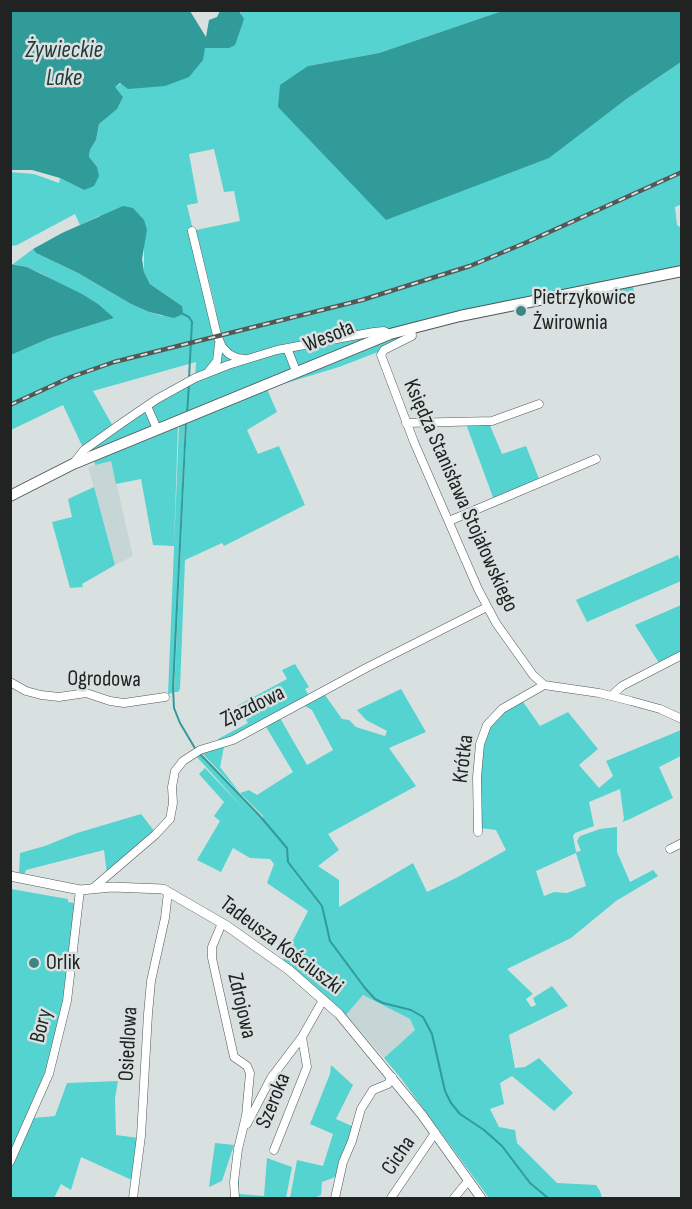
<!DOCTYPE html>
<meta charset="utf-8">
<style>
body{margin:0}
#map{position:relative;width:692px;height:1209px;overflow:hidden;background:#d9e1e0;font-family:"Sofia Sans Condensed",sans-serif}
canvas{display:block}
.frame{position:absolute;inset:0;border:12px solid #202322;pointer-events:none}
</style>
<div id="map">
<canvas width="692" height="1209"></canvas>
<div class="frame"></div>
</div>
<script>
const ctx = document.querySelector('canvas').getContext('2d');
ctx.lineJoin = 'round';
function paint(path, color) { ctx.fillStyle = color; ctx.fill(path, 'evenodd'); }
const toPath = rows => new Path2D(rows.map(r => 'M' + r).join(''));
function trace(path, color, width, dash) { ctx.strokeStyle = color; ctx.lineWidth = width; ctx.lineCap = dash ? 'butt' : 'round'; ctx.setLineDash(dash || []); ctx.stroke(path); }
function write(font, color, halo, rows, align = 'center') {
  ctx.font = font + ' "Sofia Sans Condensed",sans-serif'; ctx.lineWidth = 5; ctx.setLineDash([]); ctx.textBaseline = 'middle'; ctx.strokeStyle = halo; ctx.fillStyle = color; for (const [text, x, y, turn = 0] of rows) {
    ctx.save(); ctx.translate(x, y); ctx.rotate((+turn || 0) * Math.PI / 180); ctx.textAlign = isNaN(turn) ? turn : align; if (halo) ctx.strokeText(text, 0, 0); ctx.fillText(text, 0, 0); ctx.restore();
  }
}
paint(toPath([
 [111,460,133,556,115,565,88,467],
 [363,995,410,1019,415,1030,384,1058,346,1015]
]), '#c6d6d6');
paint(toPath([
 [239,11,502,11,379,53,308,66,625,100,681,62,682,204,675,207,677,225,681,228,681,270,411,328,73,464,84,450,63,405,11,430,11,355,50,338,114,318,44,275,27,267,13,264,33,249,36,253,78,273,131,304,149,312,162,316,182,306,150,284,144,272,144,245,99,216,80,225,75,214,17,245,11,246,10,172,34,174,59,183,60,178,84,190,97,167,89,158,90,150,96,140,99,124,116,109,123,97,114,87,205,48,229,48,241,12],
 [214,149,224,192,234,191,240,221,196,230,216,310,213,314,187,205,198,203,189,154],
 [196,362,195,378,114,428,93,391],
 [632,285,637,299,619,298,599,303,595,293],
 [407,333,409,334,379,354,378,352,339,367,273,387,360,350],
 [267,389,277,412,247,430,258,454,279,446,305,505,224,546,222,543,185,560,180,689,178,692,174,692,187,422],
 [489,423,502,454,526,446,540,481,494,500,466,424],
 [185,424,174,671,172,693,168,694,179,426],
 [178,426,174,546,153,545,141,479,116,484,111,461,95,465,94,460],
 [94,487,115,565,82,584,83,587,70,588,52,522,72,517,68,499],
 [678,555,681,563,681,581,587,622,576,600],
 [681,605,681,652,659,663,635,625],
 [295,664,309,687,305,689,309,696,232,739,219,741,218,739,248,723,237,706,287,679,282,670],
 [401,689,426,732,389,748,416,786,328,834,339,850,318,866,339,880,339,907,413,863,427,892,458,877,506,850,496,830,480,828,479,777,482,744,488,727,502,710,521,699,540,726,568,712,598,749,579,765,599,788,613,776,606,761,681,730,681,756,659,767,673,798,630,819,622,822,624,819,620,789,589,802,594,826,575,833,573,836,576,852,581,851,577,841,580,836,600,829,617,827,617,852,630,882,653,870,658,876,616,901,571,938,507,969,533,994,526,999,531,1007,536,1005,533,998,552,986,568,1006,509,1035,515,1068,525,1067,539,1058,573,1093,554,1111,512,1076,500,1083,504,1104,490,1109,499,1127,515,1130,517,1143,557,1183,596,1185,600,1191,602,1198,489,1198,400,1077,384,1058,415,1030,410,1019,363,995,346,1015,317,988,283,960,308,911,267,883,274,864,270,859,250,858,233,848,221,872,197,860,220,821,214,816,224,802,199,774,205,768,244,809,196,756,199,754,262,819,263,816,240,793,201,752,220,746,224,747,220,767,240,793,249,790,257,795,293,772,265,725,280,718,307,765,333,750,312,710,303,705,322,695,325,695,342,719,349,720,356,727,385,736,387,731,366,720,357,710],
 [576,853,586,886,567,893,554,892,544,896,536,871],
 [141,814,155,832,107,874,104,850,26,870,25,873,19,873,20,853,45,846,77,833],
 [11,889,68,899,68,902,75,903,63,1002,51,1058,11,1151],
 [331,1065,353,1085,336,1119,354,1127,338,1176,322,1182,321,1195,314,1198,290,1198,297,1160,323,1166,333,1134,310,1124,330,1074],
 [118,1081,115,1098,116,1135,139,1138,134,1181,81,1157,71,1190,61,1184,54,1198,11,1198,11,1167,34,1118,55,1116,67,1083],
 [215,1143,234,1145,222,1181,209,1187],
 [267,1158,292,1167,286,1198,236,1198,236,1183,239,1167,239,1194,264,1196]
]), '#54d3d1');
paint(toPath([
 [11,10,190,11,206,37,209,20,217,17,220,11,239,11,244,19,235,45,229,48,205,48,203,60,189,77,165,86,128,89,120,83,115,87,123,97,117,109,99,124,96,140,90,150,89,157,97,167,99,176,94,186,84,190,60,178,32,170,11,170],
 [502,11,681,11,681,62,625,100,549,158,386,220,278,107,280,85,308,66,379,53],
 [123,206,133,208,144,220,147,230,142,259,144,272,150,284,182,306,183,314,174,318,149,312,131,304,78,273,36,253,33,249,62,233],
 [11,264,27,267,82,294,98,304,114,318,50,338,11,355]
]), '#319b9a');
trace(toPath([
 [183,314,189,317,192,322,189,378],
 [187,414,189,384],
 [186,423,173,688,174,708,180,723,196,750],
 [200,754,259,815,287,848,288,862,322,906,330,941,365,988,375,999,383,1003,411,1010,423,1017,432,1034,445,1091,451,1103,460,1114,484,1130,502,1146,530,1183,548,1198]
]), '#319b9a', 2);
const minor = toPath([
 [192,231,217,335,222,347,229,354,237,358,244,359],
 [411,328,412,336,384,350,381,355,414,442,478,589,496,623,533,675,544,685,599,693,631,701,660,709,682,719],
 [287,348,296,371],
 [209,371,217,361,219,344],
 [147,406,157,429],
 [406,423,492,421,539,404],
 [73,464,84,450,119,425,157,399,195,378,228,365,277,350,374,332,384,331,390,334],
 [449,521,596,459],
 [10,682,26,691,41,695,59,697,86,693,110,701,124,703,165,697],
 [611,696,622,686,682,655],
 [478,832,477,777,480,744,487,725,502,709,544,685],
 [670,849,682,843],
 [92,889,155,835,170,819,173,803,172,787,175,771,183,761,200,750,233,740,366,668,487,607],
 [222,923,212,947,212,958,234,1057,247,1066,250,1073,246,1116,238,1149,234,1182,235,1198],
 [247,1124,271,1078,302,1037],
 [274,1150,307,1067,302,1037,323,1000],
 [10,1162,49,1074,67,1001,80,890],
 [133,1198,141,1136,148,1014,151,981,165,918,168,892],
 [335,1198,343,1162,352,1141,361,1109,373,1090,388,1084,392,1077],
 [391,1198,435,1133],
 [454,1198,468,1181]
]);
const tertiary = toPath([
 [10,876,80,890,112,887,163,889,227,926,289,970,339,1014,422,1115,481,1198]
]);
const secondary = toPath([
 [10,496,73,464,390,334,460,316,682,271]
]);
trace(minor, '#515858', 9);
trace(tertiary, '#515858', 10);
trace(secondary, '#515858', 12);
trace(minor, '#fff', 8);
trace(tertiary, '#fff', 9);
trace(secondary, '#fff', 10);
const rail = toPath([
 [10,405,71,377,114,362,362,300,470,266,525,243,682,172]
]);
trace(rail, '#535756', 4.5);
trace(rail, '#d9e1e0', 2, [7]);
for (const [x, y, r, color] of [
 [521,311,6,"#3c8583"],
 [34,963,6,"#3c8583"]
]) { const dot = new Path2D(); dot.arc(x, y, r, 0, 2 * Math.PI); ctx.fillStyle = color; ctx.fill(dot); trace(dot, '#d9e1e0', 2); }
write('22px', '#202322', '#d9e1e0', [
 ["Pietrzykowice",533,298],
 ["Żwirownia",533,323],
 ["Orlik",46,963]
], 'left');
write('22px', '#202322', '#d9e1e0', [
 ["Wesoła",329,337,-22],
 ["Księdza Stanisława Stojałowskiego",460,496,66],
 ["Ogrodowa",104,680,1],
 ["Zjazdowa",253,707,-26],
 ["Krótka",464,759,-83],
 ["Tadeusza Kościuszki",281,946,37],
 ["Zdrojowa",241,1006,77],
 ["Bory",42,1026,-76],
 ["Osiedlowa",129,1044,-87],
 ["Szeroka",274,1101,-68],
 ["Cicha",399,1156,-56]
]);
write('italic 24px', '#223a39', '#d9e1e0', [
 ["Żywieckie",64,51],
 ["Lake",64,79]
]);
</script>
